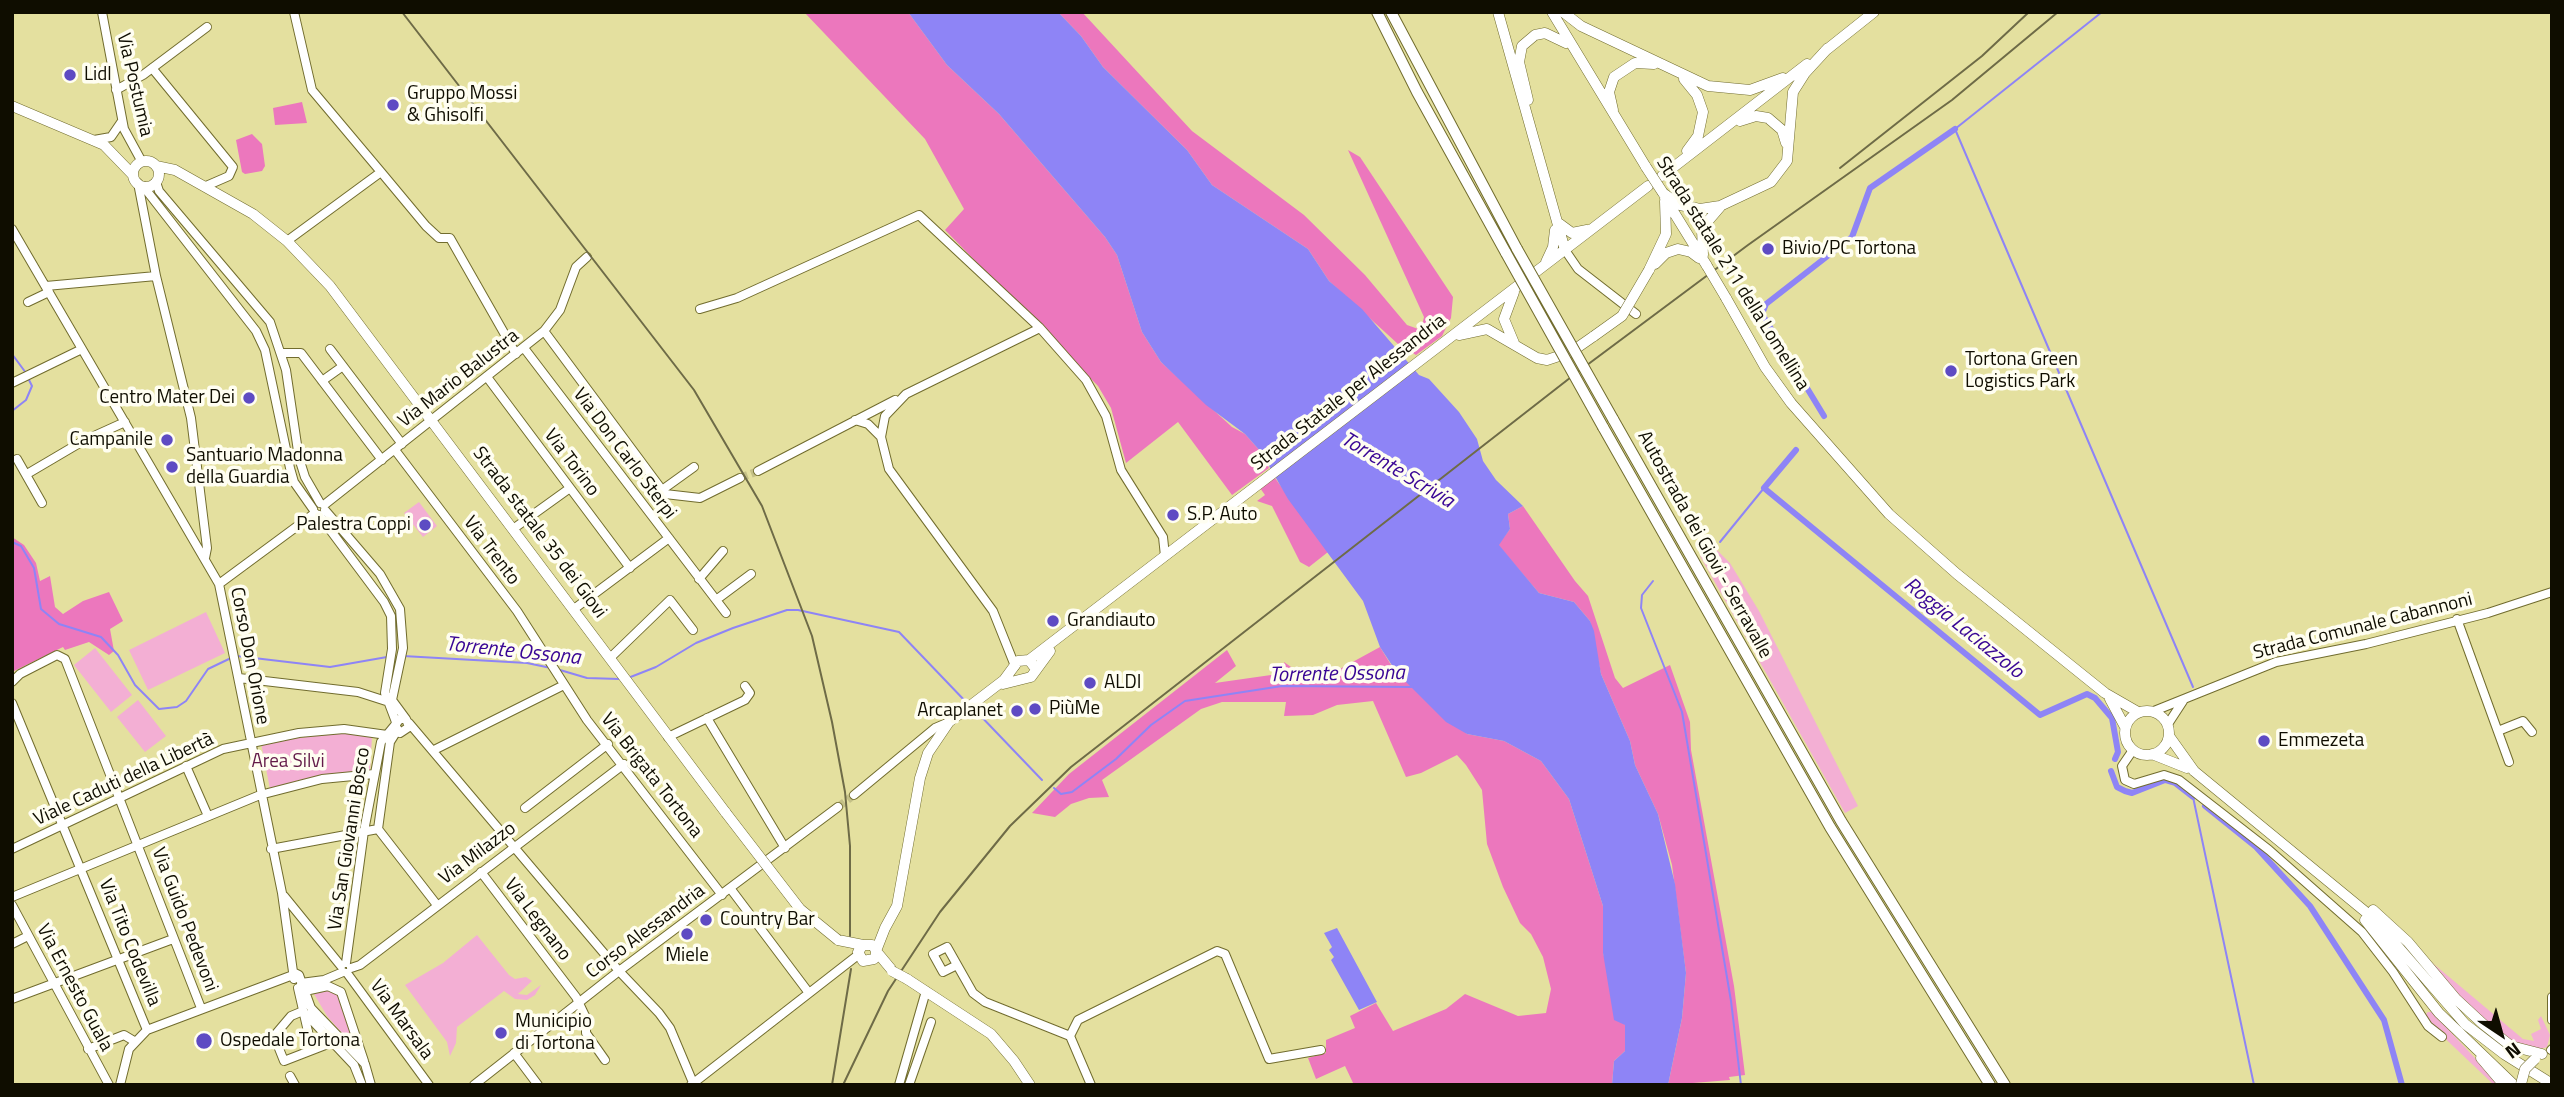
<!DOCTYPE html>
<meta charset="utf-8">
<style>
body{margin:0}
#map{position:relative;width:2564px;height:1097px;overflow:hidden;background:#e4e09f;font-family:"Titillium Web",sans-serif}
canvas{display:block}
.frame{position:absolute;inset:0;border:14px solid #0f0d00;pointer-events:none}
.north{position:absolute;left:2466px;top:999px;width:70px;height:70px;-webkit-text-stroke:5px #fffef1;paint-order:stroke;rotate:144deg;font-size:19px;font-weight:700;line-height:28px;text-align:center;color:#0f0d00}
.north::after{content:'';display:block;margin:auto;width:24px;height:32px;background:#0f0d00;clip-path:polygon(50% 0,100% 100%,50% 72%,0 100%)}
</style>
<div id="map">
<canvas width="2564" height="1097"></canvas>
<div class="frame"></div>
<div class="north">N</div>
</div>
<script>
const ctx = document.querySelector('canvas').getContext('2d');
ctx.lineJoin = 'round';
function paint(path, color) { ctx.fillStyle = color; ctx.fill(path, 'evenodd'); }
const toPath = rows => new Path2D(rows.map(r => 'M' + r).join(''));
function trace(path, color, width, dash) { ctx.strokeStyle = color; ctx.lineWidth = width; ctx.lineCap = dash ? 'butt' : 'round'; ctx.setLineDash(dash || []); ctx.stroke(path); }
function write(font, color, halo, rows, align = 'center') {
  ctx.font = font + ' "Titillium Web",sans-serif'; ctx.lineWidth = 7; ctx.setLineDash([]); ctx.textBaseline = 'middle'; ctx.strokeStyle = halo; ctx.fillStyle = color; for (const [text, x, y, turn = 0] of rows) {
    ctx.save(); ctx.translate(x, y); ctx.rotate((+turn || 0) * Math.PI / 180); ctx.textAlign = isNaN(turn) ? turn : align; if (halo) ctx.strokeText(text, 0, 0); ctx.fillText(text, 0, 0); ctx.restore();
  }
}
paint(toPath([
 [419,502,437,526,423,537,404,513],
 [1715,548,1730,563,1759,611,1858,806,1845,813,1700,556],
 [206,612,225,653,148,690,129,650],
 [95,648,132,695,111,712,74,665],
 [138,700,166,736,145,752,117,717],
 [344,732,372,737,370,770,321,777,270,789,261,743],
 [477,935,509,975,515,979,526,977,532,981,518,994,527,995,541,985,535,995,527,1000,515,999,504,991,457,1027,456,1043,450,1056,447,1042,405,985,443,963],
 [2423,955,2523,1039,2534,1041,2531,1034,2541,1029,2538,1020,2541,1016,2550,1035,2547,1047,2540,1049,2519,1046,2497,1032,2470,1009],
 [329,990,339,995,354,1047,327,1016,314,994],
 [2428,1012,2432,1012,2500,1085,2494,1085,2433,1027,2425,1015]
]), '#f3afd4');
paint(toPath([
 [804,12,908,12,947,65,999,114,1105,237,1117,255,1142,332,1161,362,1232,427,1245,434,1261,452,1269,468,1232,495,1178,422,1126,463,1111,408,1098,386,945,230,964,209,925,139],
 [1058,12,1082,12,1192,131,1304,215,1365,275,1407,325,1421,330,1424,317,1348,150,1360,157,1453,297,1451,318,1442,336,1416,355,1398,344,1329,281,1308,249,1212,185,1187,150,1103,67,1081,36],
 [302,102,307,123,275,125,273,108],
 [252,134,262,144,265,166,262,171,245,174,242,172,236,140],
 [1275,478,1328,552,1309,567,1300,562,1272,506,1257,501,1265,495,1260,488],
 [1523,506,1575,581,1588,596,1615,678,1623,688,1670,665,1690,722,1691,750,1734,986,1745,1075,1729,1077,1730,1080,1668,1085,1682,1018,1686,973,1672,865,1658,814,1635,765,1630,741,1601,674,1590,621,1574,602,1539,593,1498,545,1510,529,1508,514],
 [12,537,24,545,36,563,40,581,50,576,55,607,63,614,83,601,109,592,123,621,110,629,114,651,109,655,89,642,65,650,63,647,12,672],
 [1380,647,1396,673,1467,734,1504,741,1541,761,1569,799,1603,906,1603,953,1625,1025,1625,1051,1614,1061,1612,1085,1354,1085,1345,1066,1316,1079,1308,1058,1326,1053,1326,1040,1355,1028,1350,1016,1376,1003,1393,1031,1446,1009,1465,994,1518,1016,1546,1013,1551,989,1543,957,1531,934,1520,923,1503,887,1487,844,1482,790,1466,765,1457,755,1421,773,1406,777,1373,701,1337,705,1313,715,1284,716,1286,702,1222,702,1201,709,1102,780,1109,797,1089,798,1071,804,1055,817,1032,813,1069,774,1227,650,1236,666,1215,683,1285,673,1284,662,1301,674,1338,670]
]), '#ec77bd');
paint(toPath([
 [908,12,1058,12,1081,36,1103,67,1187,150,1212,185,1308,249,1329,281,1362,309,1419,375,1429,379,1459,412,1477,439,1483,461,1496,480,1523,506,1508,514,1510,529,1499,545,1539,593,1574,602,1590,621,1594,631,1601,674,1630,741,1635,765,1658,814,1675,884,1686,973,1682,1018,1668,1085,1612,1085,1614,1061,1625,1051,1625,1025,1614,1020,1603,953,1603,906,1569,799,1541,761,1504,741,1467,734,1446,722,1397,673,1380,647,1363,601,1288,499,1261,452,1245,434,1206,405,1161,362,1142,332,1117,255,1105,237,999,114,947,65],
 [1337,928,1377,1002,1359,1010,1331,960,1334,957,1329,950,1332,947,1324,933]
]), '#8e84f6');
trace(toPath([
 [2102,12,1955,129,2193,687],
 [12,354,26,373],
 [12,411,26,400,32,386,28,378],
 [12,542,21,546,34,568,41,609,59,624,101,637,118,655,135,685,159,709,177,707,186,701,208,669,231,658],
 [1720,542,1764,488],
 [1653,581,1642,595,1641,608,1682,712,1731,1001,1741,1085],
 [237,656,330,667,387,657],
 [403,656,527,663,551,668],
 [560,670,587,678,619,679],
 [628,678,656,667,696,643,733,628,787,610,798,610,899,632,967,703],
 [974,709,1042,780],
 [1054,788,1061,794,1072,792,1116,759,1151,725,1185,701,1282,686,1413,687],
 [2193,797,2254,1085]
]), '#8e84f6', 2);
trace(toPath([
 [1824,416,1762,314,1766,304,1852,237,1870,188,1955,129],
 [1796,450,1764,488,2040,715,2087,694,2095,698,2112,718,2118,752,2115,759],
 [2111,771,2117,787,2125,791,2132,793,2165,780,2175,783,2193,797],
 [2205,806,2256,847,2310,906,2384,1020,2402,1085]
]), '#8e84f6', 6);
trace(toPath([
 [740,478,758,471],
 [838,807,854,795]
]), '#c4c087', 8, [8, 4]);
const minor = toPath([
 [102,12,124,129,142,162],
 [152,68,233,167,229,176,206,186],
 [116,90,143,75,207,27],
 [94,140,111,137,122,121],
 [381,172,426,226,439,238,450,238,516,354],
 [156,182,159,191,270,322,286,370,299,458,305,477,320,503],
 [138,183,156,276,191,418,207,548,205,558],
 [143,186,256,331,265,350,290,468,294,482,313,509],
 [12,229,219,584,282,893,294,979],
 [287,241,381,172,312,90,294,12],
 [1565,250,1578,269,1636,314],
 [46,286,156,276],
 [28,302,49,292],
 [700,309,737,298,919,215,1040,328,1086,380,1106,416,1121,470,1163,537,1165,556],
 [544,331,665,494,700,498,740,478],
 [524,348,726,613],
 [330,349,402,444],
 [282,353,301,353,382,460],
 [487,377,630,568],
 [322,381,343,366],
 [12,383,82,349],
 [855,420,868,424,881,437],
 [395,450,517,611,587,720,722,895],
 [17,459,42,503],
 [758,471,895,400],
 [27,474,83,441,125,422],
 [662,490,694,467],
 [324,505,544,331,560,310,576,267,587,257],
 [325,510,380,574,400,609,403,648,392,700,406,719],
 [319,515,384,602,391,616,392,649,385,693,396,722],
 [513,529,570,488],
 [699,579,723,551],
 [219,584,315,513],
 [716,600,751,574],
 [574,609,669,538],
 [2457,619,2509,762],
 [610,658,670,600,693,630],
 [1015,666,993,611,889,469,881,437,885,416,906,394,1040,328],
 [239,678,358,692,386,701],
 [12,682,20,674,57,655,65,659,201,1008],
 [12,703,147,1030],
 [2154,711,2276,662,2366,644,2488,613,2552,592],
 [707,718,785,848],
 [409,723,619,971,659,1013,670,1028,694,1085],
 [2168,724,2183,701],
 [2498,731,2523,721,2532,732],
 [668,737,745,700,750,693,745,686],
 [434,750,564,685],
 [2133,750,2122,766,2125,780,2134,784,2164,775,2179,780,2269,850,2362,932,2393,972,2428,1026,2442,1037],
 [186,766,208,816],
 [854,795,935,728,949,722],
 [525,808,608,744],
 [378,829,390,742,395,734],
 [12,849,223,749,299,733,344,729,387,735],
 [271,849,378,829,437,905],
 [481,872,576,997,586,1018,586,1033,605,1060],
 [730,888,809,993],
 [284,896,341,966],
 [12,897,260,795,322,779,374,774],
 [12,905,109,1085],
 [12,944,28,936],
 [346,963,364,831,381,742,400,719,406,719,409,727,400,733,395,725],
 [957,965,943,972,933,954,947,947,973,993,985,1002,1070,1036],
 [351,968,360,965,624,764],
 [295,973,299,975,311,1008,365,1064,371,1085],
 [347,973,429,1085],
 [301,983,324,980,343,972],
 [298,988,312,1049],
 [305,991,328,986,341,992,364,1061],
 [2552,997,2552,1020],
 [12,999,173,939],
 [303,1011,291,1016,274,1036,284,1061,333,1042],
 [306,1014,354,1065,362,1085],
 [88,1049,124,1035,134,1041],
 [2551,1050,2552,1049],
 [514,1053,538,1085],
 [290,1076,295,1085],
 [120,1085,129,1049,147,1030,293,975],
 [474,1085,619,971,838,807],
 [691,1085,858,955],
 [899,1085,926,991],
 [909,1085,931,1022],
 [1091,1085,1070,1036,1078,1020,1217,951,1225,954,1269,1059,1321,1050]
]);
const major = toPath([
 [1498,12,1565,250],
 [1552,12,1646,167],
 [1563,12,1581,26,1708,86,1750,90,1783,78],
 [1825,51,1874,12],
 [1684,79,1697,95,1703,112,1698,136,1687,151],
 [1528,100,1519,62,1522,46,1535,35,1545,33,1566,43],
 [12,106,104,145,133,175],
 [1613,110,1609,92,1614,77,1635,63,1654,64],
 [1740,121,1756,116,1768,118,1782,130,1786,143],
 '133 174a13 13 0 1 1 26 0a13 13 0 1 1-26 0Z',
 [156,166,175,170,253,214,287,241,330,286,726,813],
 [1662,176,1807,64],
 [1663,193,1680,205,1700,209,1720,206,1771,182,1787,161,1793,92,1805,73,1828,48],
 [1665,198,1707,266],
 [1557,222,1572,233,1587,230],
 [1703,255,1702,228,1720,207],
 [1546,262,1553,247,1555,230],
 [1655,264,1666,253,1678,249,1691,252,1699,258],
 [1649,270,1666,234,1665,201],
 [1726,298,1765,367,1791,403,1889,514,1957,574,2105,693,2138,712],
 [1459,335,1487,329,1537,358,1547,360,1571,352,1594,336],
 [1514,343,1504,319,1514,292],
 [1029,660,1648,186],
 [1003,684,1031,677,1050,651],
 [2110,699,2125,727],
 '2125 733a22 22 0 1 1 44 0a22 22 0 1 1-44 0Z',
 [2169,736,2194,771,2373,918,2465,1024,2504,1054,2552,1084],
 [2152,754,2187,768],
 [2373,910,2408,942,2456,999,2483,1024,2511,1046,2542,1054],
 [2365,920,2439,1013,2514,1085],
 [838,940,863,945],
 [891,969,876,951,874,947,872,945,863,945,858,952,863,961,874,959,876,956,876,951,885,928,897,906,920,778,928,753,949,722,1004,680,1018,661,1029,660,1035,668],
 [907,979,991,1034,1014,1061,1030,1085],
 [2481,1058,2504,1085]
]);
const highway = toPath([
 [1377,12,1417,92,1506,253],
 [1391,12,1517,249],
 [1613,419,1841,821,2005,1085],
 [1603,427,1830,827,1990,1085]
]);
trace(minor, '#716c2e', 10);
trace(major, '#716c2e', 11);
trace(highway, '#716c2e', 12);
trace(minor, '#fff', 8);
trace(major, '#fff', 10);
trace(highway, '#fff', 10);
trace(toPath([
 [402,12,694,390,762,506,812,636,832,722,845,792,850,846,850,936],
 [1840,168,1982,56,2029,12],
 [832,1085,851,969],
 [843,1085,888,991,940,912,1010,826,1071,767,1575,374,1748,245,1952,100,2058,12]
]), '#6e6b47', 2);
const majorBridge = toPath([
 [1646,167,1663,193],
 [1707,266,1726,298],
 [1594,336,1622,316,1649,270],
 [726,813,800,909,838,940],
 [892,971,907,979],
 [2521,1084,2525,1069,2535,1059]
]);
const highwayBridge = toPath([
 [1517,249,1613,419],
 [1506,253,1603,427]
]);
trace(majorBridge, '#716c2e', 11, []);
trace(highwayBridge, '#716c2e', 12, []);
trace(majorBridge, '#fff', 10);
trace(highwayBridge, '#fff', 10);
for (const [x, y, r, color] of [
 [70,75,7,"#5e4bc3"],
 [393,105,7,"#5e4bc3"],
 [1768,249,7,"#5e4bc3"],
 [1951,371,7,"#5e4bc3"],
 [249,398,7,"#5e4bc3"],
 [167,440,7,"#5e4bc3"],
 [172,467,7,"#5e4bc3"],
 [1173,515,7,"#5e4bc3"],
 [425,525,7,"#5e4bc3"],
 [1053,621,7,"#5e4bc3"],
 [1090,683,7,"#5e4bc3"],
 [1035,709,7,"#5e4bc3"],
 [1017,711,7,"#5e4bc3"],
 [2264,741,7,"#5e4bc3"],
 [706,920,7,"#5e4bc3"],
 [687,934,7,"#5e4bc3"],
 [501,1033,7,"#5e4bc3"],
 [204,1041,9,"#5e4bc3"]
]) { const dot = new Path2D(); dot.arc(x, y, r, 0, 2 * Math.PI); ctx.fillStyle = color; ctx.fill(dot); trace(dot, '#fffef1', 2.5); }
write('19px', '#0f0d00', '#fffef1', [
 ["Lidl",84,75],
 ["Gruppo Mossi",407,94],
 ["& Ghisolfi",407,116],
 ["Bivio/PC Tortona",1782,249],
 ["Tortona Green",1965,360],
 ["Logistics Park",1965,382],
 ["Centro Mater Dei",235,398,"right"],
 ["Campanile",153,440,"right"],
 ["Santuario Madonna",186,456],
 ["della Guardia",186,478],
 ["S.P. Auto",1187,515],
 ["Palestra Coppi",411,525,"right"],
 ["Grandiauto",1067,621],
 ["ALDI",1104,683],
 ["PiùMe",1049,709],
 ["Arcaplanet",1003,711,"right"],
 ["Emmezeta",2278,741],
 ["Country Bar",720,920],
 ["Miele",687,956,"center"],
 ["Municipio",515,1022],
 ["di Tortona",515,1044],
 ["Ospedale Tortona",220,1041]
], 'left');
write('19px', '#0f0d00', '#fffef1', [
 ["Via Postumia",134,85,77],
 ["Strada statale 211 della Lomellina",1732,274,58],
 ["Via Mario Balustra",459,379,-38],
 ["Strada Statale per Alessandria",1349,393,-38],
 ["Via Don Carlo Sterpi",624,454,53],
 ["Via Torino",571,463,53],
 ["Strada statale 35 dei Giovi",539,533,53],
 ["Autostrada dei Giovi - Serravalle",1704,545,61],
 ["Via Trento",491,551,53],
 ["Strada Comunale Cabannoni",2363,627,-14],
 ["Corso Don Orione",249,656,79],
 ["Via Brigata Tortona",651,776,52],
 ["Viale Caduti della Libertà",124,780,-25],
 ["Via San Giovanni Bosco",350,839,-81],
 ["Via Milazzo",478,854,-37],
 ["Via Guido Pedevoni",184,920,69],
 ["Via Legnano",537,920,53],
 ["Corso Alessandria",646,932,-37],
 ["Via Tito Codevilla",129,943,68],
 ["Via Ernesto Guala",74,988,62],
 ["Via Marsala",401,1020,54]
]);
write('19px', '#631b49', '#fffef1', [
 ["Area Silvi",288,762]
]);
write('italic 21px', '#390695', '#fffef1', [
 ["Torrente Scrivia",1397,471,31],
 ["Roggia Laciazzolo",1963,629,39],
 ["Torrente Ossona",513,652,6],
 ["Torrente Ossona",1337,675,-1]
]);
</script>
